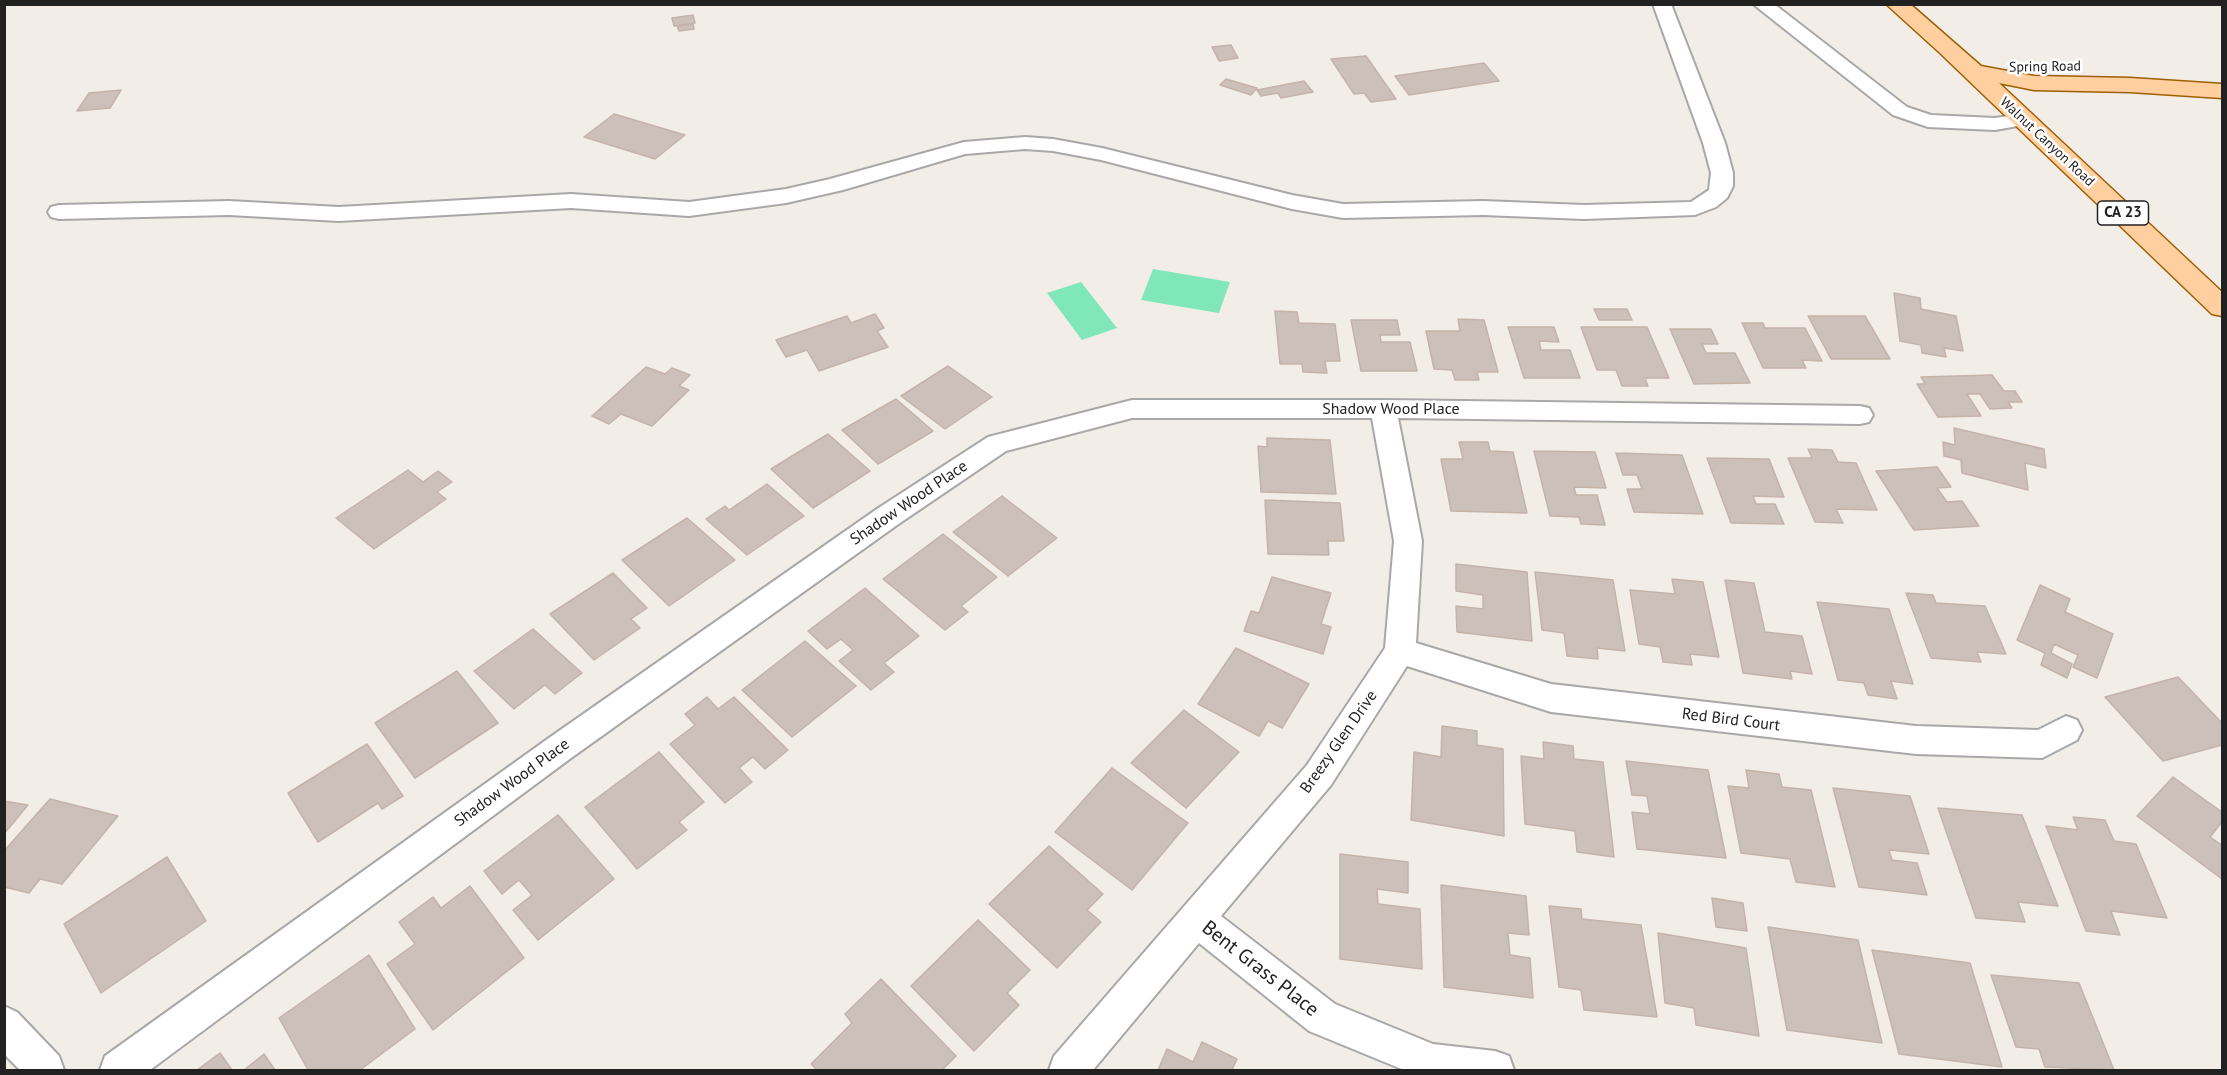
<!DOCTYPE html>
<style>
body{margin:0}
#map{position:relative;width:2227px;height:1075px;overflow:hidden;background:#f2eee7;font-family:"PT Sans",sans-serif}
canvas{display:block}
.frame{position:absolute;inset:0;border:6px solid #212121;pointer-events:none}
</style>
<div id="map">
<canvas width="2227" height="1075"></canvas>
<div class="frame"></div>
</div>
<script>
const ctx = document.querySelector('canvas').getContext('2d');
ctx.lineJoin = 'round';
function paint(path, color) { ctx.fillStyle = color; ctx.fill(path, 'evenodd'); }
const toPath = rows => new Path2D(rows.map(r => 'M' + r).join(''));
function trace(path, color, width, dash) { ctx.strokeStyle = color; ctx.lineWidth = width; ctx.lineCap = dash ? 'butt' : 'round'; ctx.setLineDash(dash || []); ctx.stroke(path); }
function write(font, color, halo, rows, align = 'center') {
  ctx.font = font + ' "PT Sans",sans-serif'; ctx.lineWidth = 5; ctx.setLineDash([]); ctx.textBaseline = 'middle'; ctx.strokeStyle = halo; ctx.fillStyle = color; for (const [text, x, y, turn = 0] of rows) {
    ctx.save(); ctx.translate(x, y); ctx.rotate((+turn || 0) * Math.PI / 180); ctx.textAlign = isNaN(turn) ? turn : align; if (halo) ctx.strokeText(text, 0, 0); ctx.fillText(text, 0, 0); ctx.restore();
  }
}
paint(toPath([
 [1153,269,1230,282,1219,313,1141,300],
 [1081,282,1117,328,1082,340,1047,293]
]), '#7fe7b8');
const building = toPath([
 [693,15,695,23,674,26,672,18,693,15],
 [693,24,694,29,679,31,677,26,693,24],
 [1231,45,1238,58,1219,61,1212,47,1231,45],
 [1366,56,1396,99,1371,102,1364,93,1354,94,1331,59,1366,56],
 [1484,63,1499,81,1409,95,1395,76,1484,63],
 [1226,79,1257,88,1251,95,1220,85,1226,79],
 [1304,81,1313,92,1281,98,1278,93,1261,96,1257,90,1304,81],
 [121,90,110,108,77,111,89,93,121,90],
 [614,114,685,135,655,159,584,137,614,114],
 [1894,293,1920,298,1921,309,1956,316,1963,351,1944,348,1946,357,1922,353,1921,345,1900,341,1894,293],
 [1594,309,1627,309,1632,320,1599,320,1594,309],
 [1275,311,1297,312,1299,323,1335,324,1340,361,1325,361,1327,373,1303,372,1302,364,1280,364,1275,311],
 [875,314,884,328,877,331,888,347,819,371,807,350,786,357,776,340,847,316,851,323,875,314],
 [1808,316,1865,316,1890,359,1831,359,1808,316],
 [1458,319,1484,320,1498,372,1477,372,1479,380,1455,380,1452,370,1434,369,1426,331,1460,331,1458,319],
 [1351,320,1397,320,1400,335,1380,335,1381,342,1410,342,1417,371,1361,371,1351,320],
 [1742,323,1763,323,1765,328,1805,328,1822,361,1802,360,1806,368,1763,368,1742,323],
 [1508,327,1554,327,1559,342,1539,341,1541,350,1570,350,1580,378,1524,378,1508,327],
 [1581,327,1647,327,1669,378,1645,378,1648,386,1622,386,1616,370,1597,370,1581,327],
 [1670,329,1711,329,1718,344,1702,344,1706,353,1735,353,1750,383,1694,384,1670,329],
 [948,366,992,397,945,429,901,396,948,366],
 [646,367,665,374,672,368,690,375,679,386,689,390,652,426,621,414,609,424,592,416,646,367],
 [1992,375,2004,391,2015,391,2022,402,2008,402,2012,408,1990,409,1980,394,1967,394,1981,416,1938,417,1917,384,1925,384,1921,377,1992,375],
 [896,399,933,431,878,464,842,430,896,399],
 [1954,428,2044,449,2046,468,2025,463,2028,490,1962,473,1961,460,1944,456,1943,442,1955,445,1954,428],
 [828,434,870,471,813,508,771,469,828,434],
 [1267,438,1330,440,1336,494,1261,492,1258,446,1267,447,1267,438],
 [1459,442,1488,442,1490,451,1513,452,1527,513,1451,511,1441,459,1463,459,1459,442],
 [1808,449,1832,450,1838,462,1856,463,1877,510,1836,509,1843,523,1815,522,1788,458,1812,458,1808,449],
 [1534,451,1595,452,1606,488,1574,487,1576,495,1597,495,1605,525,1581,524,1579,517,1550,516,1534,451],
 [1616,453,1682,455,1703,514,1634,512,1627,489,1642,489,1637,475,1623,475,1616,453],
 [1707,458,1769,459,1784,497,1753,496,1756,504,1775,504,1784,524,1731,523,1707,458],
 [1937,467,1951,487,1937,488,1947,502,1962,501,1979,526,1914,530,1876,471,1937,467],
 [408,470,423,482,438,471,452,482,437,492,446,499,374,549,336,518,408,470],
 [767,484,804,516,747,555,706,519,725,506,729,510,767,484],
 [1002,496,1057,538,1008,576,953,532,1002,496],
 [1265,500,1340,503,1344,541,1328,541,1329,555,1268,554,1265,500],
 [687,518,735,560,669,606,622,560,687,518],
 [943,534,997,577,961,606,968,612,945,630,883,579,943,534],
 [1456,564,1527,572,1532,641,1457,632,1456,606,1483,609,1483,595,1456,591,1456,564],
 [1535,572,1613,580,1625,651,1597,648,1598,659,1567,656,1564,633,1542,630,1535,572],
 [613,573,647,608,631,619,640,628,594,660,550,614,613,573],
 [1272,577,1331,593,1321,624,1331,627,1323,654,1244,631,1251,611,1259,613,1272,577],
 [1672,579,1703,582,1719,657,1690,654,1692,665,1663,662,1660,647,1639,644,1630,590,1675,594,1672,579],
 [1725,580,1754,583,1765,632,1802,636,1812,674,1790,671,1792,679,1743,673,1725,580],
 [2040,585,2070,599,2065,612,2113,634,2097,678,2073,667,2078,655,2054,644,2051,653,2072,664,2067,678,2041,665,2045,653,2017,640,2040,585],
 [865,588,919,636,884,663,894,672,871,690,839,661,853,650,841,639,827,649,808,631,865,588],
 [1906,593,1933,595,1936,603,1985,606,2006,654,1977,652,1981,662,1931,658,1906,593],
 [1817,602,1889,609,1913,684,1891,681,1897,699,1868,695,1864,683,1838,680,1817,602],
 [533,629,582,673,555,694,545,685,514,709,474,671,533,629],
 [805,641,856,686,792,737,742,690,805,641],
 [1236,648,1309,684,1282,728,1268,721,1259,736,1198,704,1236,648],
 [457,671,498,723,415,778,375,723,457,671],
 [2178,677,2222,723,2222,745,2163,761,2105,697,2178,677],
 [707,697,718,709,734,697,788,750,765,769,753,757,739,768,752,782,725,803,670,744,695,725,685,714,707,697],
 [1184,710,1239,752,1186,808,1131,763,1184,710],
 [1442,726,1477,731,1477,745,1503,749,1504,836,1411,820,1414,752,1441,757,1442,726],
 [1543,742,1573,746,1574,759,1603,762,1614,857,1577,852,1575,831,1525,824,1521,756,1544,759,1543,742],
 [367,744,403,796,382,809,378,803,318,842,288,793,367,744],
 [659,752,704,802,679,822,687,830,637,869,585,807,659,752],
 [1626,761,1708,770,1726,858,1637,849,1632,812,1650,814,1647,796,1632,795,1626,761],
 [1112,768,1188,823,1132,890,1055,832,1112,768],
 [1746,770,1779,774,1782,787,1811,790,1835,887,1796,882,1790,859,1741,853,1728,786,1749,788,1746,770],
 [2173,777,2222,812,2222,822,2210,837,2222,845,2222,879,2137,816,2173,777],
 [1833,788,1910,796,1929,854,1889,850,1892,860,1917,863,1927,895,1859,887,1833,788],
 [50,799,118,816,62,884,40,879,29,893,4,887,4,851,50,799],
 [4,801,28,805,4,834,4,801],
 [1938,808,2022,815,2058,906,2018,902,2025,922,1976,918,1938,808],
 [558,815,614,879,538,940,513,910,532,895,519,880,502,894,484,871,558,815],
 [2073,817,2105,820,2114,841,2136,844,2167,918,2111,911,2120,935,2086,931,2046,826,2078,830,2073,817],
 [1049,846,1103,894,1087,910,1101,922,1057,968,989,904,1049,846],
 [1340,854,1408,862,1408,893,1377,889,1378,904,1420,909,1422,969,1340,959,1340,854],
 [167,857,206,921,101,993,64,924,167,857],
 [1441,885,1526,896,1529,935,1508,933,1510,955,1530,958,1533,998,1444,987,1441,885],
 [470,886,524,958,433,1030,387,964,415,944,399,922,433,897,441,908,470,886],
 [1712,898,1743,903,1747,931,1716,927,1712,898],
 [1549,906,1581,909,1582,919,1641,925,1657,1017,1584,1010,1581,990,1559,987,1549,906],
 [978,920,1030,970,1007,993,1019,1005,974,1051,911,986,978,920],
 [1768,927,1858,940,1882,1043,1787,1030,1768,927],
 [1658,933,1746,948,1759,1036,1696,1025,1694,1008,1665,1003,1658,933],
 [1872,950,1970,963,2002,1067,1899,1054,1872,950],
 [369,955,415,1029,360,1070,308,1070,279,1018,369,955],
 [1991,975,2079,983,2114,1070,2045,1067,2039,1049,2016,1047,1991,975],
 [881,979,956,1056,942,1070,817,1070,811,1064,852,1023,845,1014,881,979],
 [1202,1042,1237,1059,1232,1070,1158,1070,1167,1049,1193,1062,1202,1042],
 [220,1053,232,1070,197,1070,220,1053],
 [264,1054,275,1070,244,1070,264,1054]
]);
paint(building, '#cbc0ba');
trace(building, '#c5b3a8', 1.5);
const minor = toPath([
 [1653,4,1671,4,1725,143,1733,173,1733,186,1727,198,1716,207,1695,215,1584,219,1483,215,1343,218,1292,209,1101,160,1053,151,1025,149,965,154,843,190,786,203,689,216,571,208,339,221,229,215,59,219,51,217,48,212,51,207,59,205,229,201,339,207,571,194,689,202,786,189,830,179,964,142,1025,137,1053,139,1102,148,1292,195,1343,204,1483,201,1584,205,1691,202,1709,190,1711,173,1703,143,1653,4],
 [1753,4,1774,4,1907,107,1931,115,1995,118,2022,114,2029,116,2032,120,2029,124,1995,130,1928,127,1893,115,1753,4],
 [1132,400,1383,400,1860,406,1869,408,1873,415,1869,422,1860,424,1398,418,1422,541,1416,643,1551,684,1916,726,2038,730,2066,716,2077,720,2082,730,2077,740,2042,758,1916,754,1551,712,1407,666,1331,785,1221,916,1335,1004,1433,1044,1495,1051,1509,1056,1514,1070,1404,1070,1309,1031,1199,943,1093,1070,1049,1070,1054,1056,1307,765,1385,648,1394,541,1372,418,1132,418,1006,451,897,525,571,758,150,1070,100,1070,105,1056,549,738,877,509,988,437,1132,400],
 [4,1006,17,1012,59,1056,64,1070,20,1070,4,1054,4,1006]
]);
const major = toPath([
 [1886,4,1910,4,1981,66,2034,76,2130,78,2222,84,2222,98,2130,92,2034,90,1999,83,2222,292,2222,316,2212,314,1940,53,1886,4]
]);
trace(minor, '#a8a8a8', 4);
trace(major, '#9e5f00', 3);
paint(minor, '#fff');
paint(major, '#ffcf9f');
write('14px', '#212121', '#fff', [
 ["Spring Road",2045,67,-1],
 ["Walnut Canyon Road",2047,142,43]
]);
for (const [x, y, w] of [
 [2123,213,51]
]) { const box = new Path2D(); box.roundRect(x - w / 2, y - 12, w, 24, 4.5); ctx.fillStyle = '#fff'; ctx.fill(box); trace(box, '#212121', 1.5); }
write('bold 15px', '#212121', null, [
 ["CA 23",2123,213]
]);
write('16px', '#212121', '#fff', [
 ["Shadow Wood Place",1391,409],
 ["Shadow Wood Place",909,503,-34],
 ["Red Bird Court",1731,720,7],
 ["Breezy Glen Drive",1339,742,-55],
 ["Shadow Wood Place",512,783,-36]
]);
write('20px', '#212121', '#fff', [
 ["Bent Grass Place",1260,969,38]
]);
</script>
